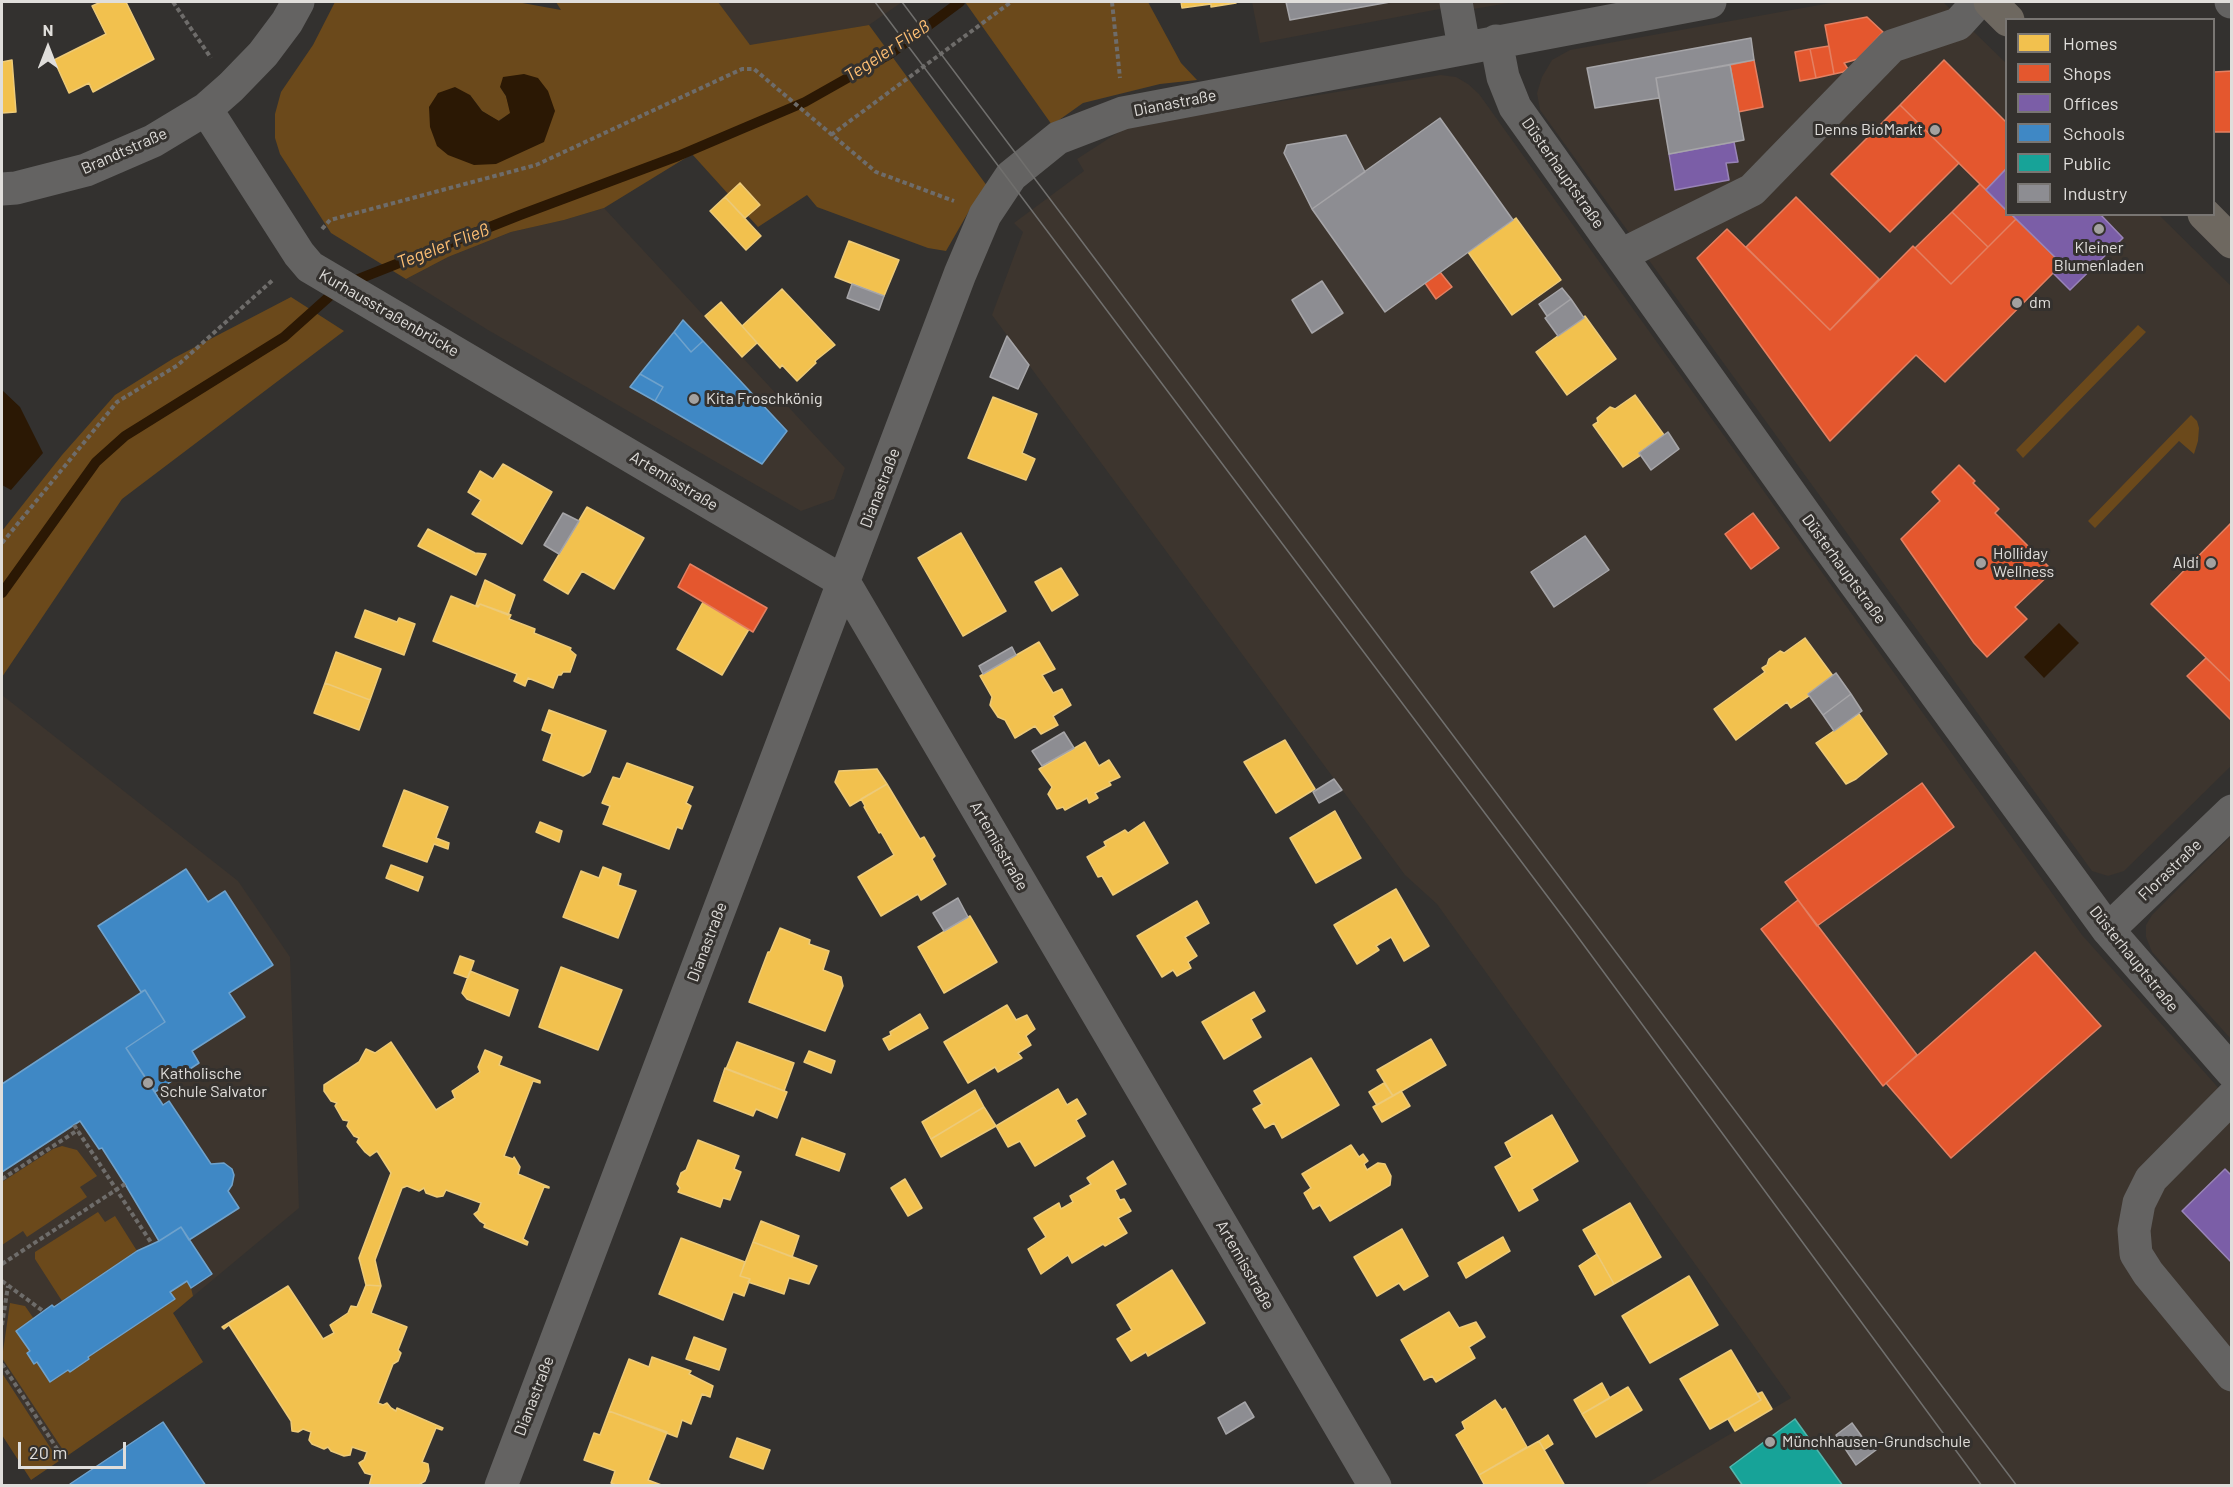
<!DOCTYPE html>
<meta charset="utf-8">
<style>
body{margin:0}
#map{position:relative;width:2233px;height:1487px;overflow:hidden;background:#33312f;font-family:Barlow,sans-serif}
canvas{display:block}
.frame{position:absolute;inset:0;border:3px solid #e0dedb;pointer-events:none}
.legend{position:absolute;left:2005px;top:18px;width:210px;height:198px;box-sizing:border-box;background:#34312e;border:2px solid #797673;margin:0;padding:8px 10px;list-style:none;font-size:18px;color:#e0dedb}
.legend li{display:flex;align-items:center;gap:12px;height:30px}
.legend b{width:30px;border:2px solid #797673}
.north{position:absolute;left:18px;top:18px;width:60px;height:60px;-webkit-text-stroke:4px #34312e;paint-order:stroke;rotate:0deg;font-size:16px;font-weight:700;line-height:24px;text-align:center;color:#e0dedb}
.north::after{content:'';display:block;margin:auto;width:21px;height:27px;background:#e0dedb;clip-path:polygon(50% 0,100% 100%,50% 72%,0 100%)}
.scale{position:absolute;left:18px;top:1442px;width:108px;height:27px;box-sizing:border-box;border:3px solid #e0dedb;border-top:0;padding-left:8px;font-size:18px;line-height:21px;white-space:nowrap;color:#e0dedb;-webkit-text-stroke:4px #34312e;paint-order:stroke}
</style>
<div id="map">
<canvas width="2233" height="1487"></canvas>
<div class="frame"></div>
<ul class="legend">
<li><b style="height:16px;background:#f2c14e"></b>Homes</li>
<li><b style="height:16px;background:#e4572e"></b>Shops</li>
<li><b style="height:16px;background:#7b5ea7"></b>Offices</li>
<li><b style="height:16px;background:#3f88c5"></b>Schools</li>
<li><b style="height:16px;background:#17a398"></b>Public</li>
<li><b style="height:16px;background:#8d8d92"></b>Industry</li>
</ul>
<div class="north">N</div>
<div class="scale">20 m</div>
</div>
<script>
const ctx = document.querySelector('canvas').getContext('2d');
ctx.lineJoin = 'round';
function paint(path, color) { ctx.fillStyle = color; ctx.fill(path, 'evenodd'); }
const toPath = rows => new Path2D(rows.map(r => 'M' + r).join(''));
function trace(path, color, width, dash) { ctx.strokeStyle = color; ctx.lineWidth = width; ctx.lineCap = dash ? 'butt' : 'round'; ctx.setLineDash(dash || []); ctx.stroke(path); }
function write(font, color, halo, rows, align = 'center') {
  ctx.font = font + ' Barlow,sans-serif'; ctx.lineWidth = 6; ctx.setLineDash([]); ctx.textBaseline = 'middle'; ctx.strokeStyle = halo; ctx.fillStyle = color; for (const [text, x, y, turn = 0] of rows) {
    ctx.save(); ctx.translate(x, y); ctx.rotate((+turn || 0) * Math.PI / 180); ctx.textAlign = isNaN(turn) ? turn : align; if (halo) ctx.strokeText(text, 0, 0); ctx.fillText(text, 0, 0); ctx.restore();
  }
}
paint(toPath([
 [718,2,902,2,869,25,750,46],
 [1252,2,1444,2,1445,8,1260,43],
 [1467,2,1514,2,1468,10],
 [1836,2,1943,2,2006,63,2006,214,2159,215,2231,286,2231,766,2124,871,2108,876,2092,871,1540,110,1537,93,1542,77,1552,60,1570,50],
 [1441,75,1456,77,1468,84,1479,94,2082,935,2231,1102,2231,1485,1644,1485,1791,1398,1437,904,1405,875,992,315,1023,232,1014,223,1084,171,1077,159,1128,126],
 [604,208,845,468,834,499,801,511,488,330,406,279,448,257,511,232,564,220],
 [2,695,238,881,290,957,299,1208,173,1313,203,1362,31,1480,2,1435],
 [2231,836,2231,1039,2152,952,2146,937,2146,925,2152,915]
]), '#3d352e');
paint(toPath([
 [335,2,517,2,561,10,556,2,718,2,750,45,869,25,990,190,969,211,946,251,928,248,817,207,807,195,758,227,692,154,604,208,564,220,511,232,448,257,406,279,331,233,280,154,275,138,275,114,281,92,313,45],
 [500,87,544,142,429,107,470,95,482,111,498,121,511,113,506,96],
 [965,2,1148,2,1181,63,1197,80,1160,84,1083,103,1052,125],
 [291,297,344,331,122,499,2,677,2,531,62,455,115,395,174,358],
 [2138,325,2146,332,2023,458,2016,450],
 [2191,415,2197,421,2199,428,2198,441,2194,454,2179,441,2095,528,2088,521],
 [62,1146,77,1150,97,1176,80,1187,87,1197,27,1237,23,1231,2,1245,2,1182,53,1149],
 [98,1212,105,1222,115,1216,137,1251,62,1301,35,1259,35,1252],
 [187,1281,191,1288,193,1296,173,1313,203,1362,67,1456,2,1358,10,1303,25,1306,34,1319,17,1331,30,1351,27,1353,37,1362,50,1381,68,1370,70,1372,88,1357,175,1299,170,1292],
 [2,1373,59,1461,31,1480,2,1435]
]), '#6b491b');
paint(toPath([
 [524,74,538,78,548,91,555,111,544,142,496,164,474,165,448,155,437,146,430,127,429,107,438,93,455,87,470,95,482,111,499,121,510,113,506,96,500,87,503,77],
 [2,390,20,407,43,453,11,490,2,485],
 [2059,623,2079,643,2044,678,2024,657]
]), '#2b1804');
const homes = toPath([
 [101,2,126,2,154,59,93,92,89,83,69,93,54,60,106,34,92,6,101,2],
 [1181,2,1235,2,1236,3,1211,7,1211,4,1182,8,1181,2],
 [12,60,16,112,2,113,2,62,12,60],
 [740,183,760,205,745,218,725,197,740,183],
 [725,197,761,236,746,250,710,211,725,197],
 [1516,218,1561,280,1512,315,1468,252,1516,218],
 [849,241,899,260,884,296,835,277,849,241],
 [782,289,835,345,815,361,816,363,797,381,782,365,780,368,742,326,782,289],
 [721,302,757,343,742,357,705,316,721,302],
 [1585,316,1616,359,1567,395,1536,352,1585,316],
 [1635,395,1664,435,1639,453,1641,455,1623,467,1593,425,1598,422,1597,418,1610,407,1615,409,1635,395],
 [993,397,1037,414,1022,453,1035,459,1026,480,968,458,993,397],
 [503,464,552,492,522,544,472,514,481,500,468,492,480,471,493,479,503,464],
 [587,507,644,538,614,589,582,571,568,594,544,580,587,507],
 [428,529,475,553,486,554,476,575,418,546,428,529],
 [961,533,1006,611,963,636,918,558,961,533],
 [1061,568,1078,595,1052,611,1035,582,1061,568],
 [485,580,515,595,508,615,480,604,479,606,476,605,485,580],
 [451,596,478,607,480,604,511,615,509,619,535,629,534,633,571,648,570,650,576,655,570,672,563,672,561,675,558,675,553,688,528,678,525,686,514,681,517,674,433,641,451,596],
 [703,602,749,629,722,675,677,649,703,602],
 [365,610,397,622,399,618,415,624,404,655,355,637,365,610],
 [1805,638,1833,676,1808,694,1809,696,1791,708,1787,702,1736,740,1714,709,1765,672,1762,668,1767,665,1769,659,1780,651,1784,653,1805,638],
 [1039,642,1055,669,1042,675,1053,693,1062,689,1071,705,1053,716,1058,725,1041,734,1035,726,1015,738,1005,720,998,717,990,705,992,697,980,676,1039,642],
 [336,652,381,669,370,700,325,683,336,652],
 [325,683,370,700,359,730,314,713,325,683],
 [549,710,606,731,590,772,583,776,543,760,552,734,542,730,549,710],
 [1859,714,1887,754,1856,779,1846,784,1816,743,1859,714],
 [1285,740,1315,789,1276,813,1244,762,1285,740],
 [1085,742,1099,766,1109,760,1120,777,1109,782,1111,785,1095,793,1098,798,1089,803,1087,798,1065,810,1063,807,1057,809,1048,794,1052,787,1039,769,1085,742],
 [627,763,693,787,686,803,691,806,682,829,677,827,669,849,603,824,610,806,602,803,613,777,620,779,627,763],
 [877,769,887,784,850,806,835,782,839,771,877,769],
 [887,784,920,839,924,837,935,856,932,859,946,884,921,900,918,894,881,916,858,877,894,855,881,832,879,833,864,807,865,806,861,799,887,784],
 [404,790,448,807,436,838,449,843,448,849,434,844,427,862,383,846,404,790],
 [1335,811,1361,858,1316,883,1290,838,1335,811],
 [540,822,562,831,559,842,536,832,540,822],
 [1144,822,1168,863,1113,895,1102,876,1098,877,1087,857,1106,846,1104,842,1125,830,1128,833,1144,822],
 [391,865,423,877,418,891,386,878,391,865],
 [603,867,621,874,618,885,636,891,618,938,563,917,581,871,599,878,603,867],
 [1396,889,1429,946,1404,961,1391,937,1376,946,1379,950,1357,964,1334,925,1396,889],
 [1197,901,1209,923,1185,937,1197,956,1188,962,1191,968,1177,976,1173,970,1162,977,1137,936,1197,901],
 [970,916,997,962,944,993,918,947,970,916],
 [780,928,810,940,809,944,829,951,823,970,841,977,843,986,825,1031,749,1002,768,952,770,952,780,928],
 [460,956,474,961,468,978,454,973,460,956],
 [561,967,622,990,598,1050,539,1027,561,967],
 [470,971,518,990,509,1016,467,999,462,993,470,971],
 [1254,992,1265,1011,1251,1019,1261,1037,1224,1059,1202,1022,1254,992],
 [1007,1005,1016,1020,1027,1015,1035,1029,1026,1036,1031,1045,1018,1053,1022,1058,998,1072,995,1067,968,1083,944,1042,1007,1005],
 [920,1014,928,1028,889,1050,883,1039,891,1035,890,1032,920,1014],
 [1431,1039,1446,1065,1393,1096,1377,1070,1431,1039],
 [391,1042,436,1110,455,1098,452,1091,480,1072,478,1067,485,1050,502,1057,499,1065,540,1081,540,1083,533,1081,504,1156,513,1159,514,1157,520,1167,518,1174,549,1187,549,1188,544,1187,523,1239,528,1242,527,1245,484,1227,485,1224,480,1221,474,1214,478,1211,481,1203,446,1190,443,1196,437,1197,426,1193,424,1188,419,1191,407,1186,402,1188,375,1260,381,1286,366,1285,359,1258,391,1173,377,1151,370,1156,365,1152,357,1142,359,1138,354,1136,347,1126,349,1121,343,1120,335,1106,337,1103,331,1101,324,1091,324,1085,359,1062,366,1049,375,1053,391,1042],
 [737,1042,794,1063,784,1091,726,1069,737,1042],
 [809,1051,835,1061,831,1073,804,1062,809,1051],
 [1311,1058,1339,1105,1282,1138,1274,1123,1265,1128,1253,1109,1262,1104,1254,1091,1311,1058],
 [725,1068,787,1092,777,1118,756,1109,753,1116,714,1101,725,1068],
 [1384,1083,1393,1096,1377,1105,1369,1092,1384,1083],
 [1058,1089,1067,1105,1077,1099,1086,1114,1076,1120,1085,1136,1035,1166,1020,1141,1008,1147,996,1126,1058,1089],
 [975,1090,984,1107,931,1139,922,1122,975,1090],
 [1401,1091,1410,1106,1382,1122,1373,1107,1401,1091],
 [984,1107,996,1126,941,1157,931,1139,984,1107],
 [1552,1115,1578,1161,1532,1189,1538,1200,1519,1211,1495,1167,1512,1157,1505,1143,1552,1115],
 [802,1138,845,1154,839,1171,796,1155,802,1138],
 [698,1140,739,1156,734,1169,741,1172,730,1200,723,1198,720,1207,678,1192,680,1188,677,1184,681,1173,686,1170,698,1140],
 [1351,1145,1359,1157,1363,1154,1368,1161,1364,1164,1367,1170,1378,1163,1385,1164,1391,1176,1390,1185,1330,1221,1320,1205,1313,1209,1304,1193,1311,1188,1302,1174,1351,1145],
 [1113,1161,1126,1184,1115,1190,1120,1200,1124,1199,1131,1211,1118,1218,1127,1233,1105,1246,1103,1244,1072,1263,1068,1255,1041,1274,1028,1249,1046,1237,1034,1218,1059,1203,1061,1209,1073,1202,1070,1196,1091,1184,1087,1178,1113,1161],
 [905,1179,922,1208,908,1216,891,1188,905,1179],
 [1630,1203,1661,1257,1614,1284,1583,1230,1630,1203],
 [761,1221,799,1236,792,1257,753,1242,761,1221],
 [1402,1229,1428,1276,1404,1290,1399,1283,1377,1296,1354,1257,1402,1229],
 [1503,1237,1510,1251,1466,1278,1458,1263,1503,1237],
 [681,1238,745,1262,740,1276,750,1279,744,1296,733,1292,723,1320,659,1294,681,1238],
 [753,1242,817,1266,809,1284,789,1278,784,1294,748,1282,750,1279,740,1276,753,1242],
 [1597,1254,1614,1284,1595,1295,1579,1266,1597,1254],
 [1172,1270,1205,1323,1148,1356,1146,1352,1131,1361,1117,1339,1132,1330,1117,1305,1172,1270],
 [1689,1276,1718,1325,1650,1363,1622,1316,1689,1276],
 [366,1285,381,1286,371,1313,407,1327,398,1350,401,1353,398,1361,393,1364,378,1403,383,1405,387,1403,391,1408,396,1411,397,1408,443,1428,442,1430,436,1428,422,1462,428,1464,429,1471,425,1481,420,1484,420,1486,369,1486,372,1475,365,1473,359,1463,364,1460,367,1452,352,1447,350,1455,344,1456,331,1451,328,1447,324,1449,312,1444,309,1440,311,1432,303,1429,298,1432,292,1431,291,1421,229,1325,224,1329,222,1327,288,1286,323,1339,334,1333,330,1325,348,1313,351,1306,357,1307,366,1285],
 [1449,1312,1459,1328,1476,1322,1485,1337,1469,1347,1475,1358,1436,1382,1432,1376,1424,1380,1401,1340,1449,1312],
 [694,1337,726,1349,719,1370,686,1359,694,1337],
 [1731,1350,1761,1400,1710,1429,1680,1379,1731,1350],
 [652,1357,691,1371,689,1374,713,1386,710,1397,702,1394,691,1424,682,1420,677,1437,609,1411,629,1359,649,1367,652,1357],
 [1602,1383,1610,1398,1582,1414,1574,1400,1602,1383],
 [1628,1387,1642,1410,1596,1437,1582,1414,1628,1387],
 [1762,1392,1772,1409,1735,1431,1728,1419,1761,1400,1757,1394,1762,1392],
 [1495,1400,1502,1410,1505,1408,1527,1447,1479,1475,1456,1435,1465,1429,1462,1422,1495,1400],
 [609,1411,667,1432,648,1480,664,1486,618,1486,611,1483,615,1471,584,1460,594,1433,600,1435,609,1411],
 [1548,1435,1553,1444,1544,1450,1539,1441,1548,1435],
 [737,1438,770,1450,763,1469,730,1457,737,1438],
 [1539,1441,1565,1486,1485,1486,1479,1475,1539,1441]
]);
paint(homes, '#f2c14e');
trace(homes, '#edca78', 1.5);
const shops = toPath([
 [1867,17,1883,32,1858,59,1844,63,1848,69,1843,72,1834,74,1825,25,1867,17],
 [1829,46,1834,74,1816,78,1810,49,1829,46],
 [1810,49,1816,78,1800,81,1795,52,1810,49],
 [1754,60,1763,107,1738,112,1730,65,1754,60],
 [1944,60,2006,122,2006,169,1986,190,1900,105,1944,60],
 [2232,71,2232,132,2214,132,2214,72,2232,71],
 [1900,105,1959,163,1890,232,1831,174,1900,105],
 [1980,184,2006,210,2006,214,2011,214,2016,219,1988,247,1952,212,1980,184],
 [1796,197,1879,279,1830,330,1746,247,1796,197],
 [1952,212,1988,247,1951,284,1915,248,1952,212],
 [2016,219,2062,264,1945,382,1916,355,1830,441,1697,258,1727,229,1830,330,1913,246,1951,284,2016,219],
 [1440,272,1452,287,1436,299,1425,283,1440,272],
 [1959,465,1975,481,1973,483,1999,509,1995,513,2053,571,2015,607,2027,619,1987,657,1974,643,1901,539,1940,501,1932,492,1959,465],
 [1753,513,1779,548,1751,569,1725,534,1753,513],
 [2232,522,2232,683,2151,604,2232,522],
 [690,564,767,608,753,632,678,587,690,564],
 [2206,658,2232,683,2231,720,2187,676,2206,658],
 [1922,783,1954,827,1817,926,1785,882,1922,783],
 [1798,900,1917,1055,1883,1086,1761,929,1798,900],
 [2035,952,2101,1026,1951,1158,1886,1083,2035,952]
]);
paint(shops, '#e4572e');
trace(shops, '#e38062', 1.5);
const offices = toPath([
 [1734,142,1738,162,1726,163,1729,180,1675,190,1669,154,1734,142],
 [2006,169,2006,210,1986,190,2006,169],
 [2011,214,2100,214,2123,238,2070,290,2053,273,2062,264,2011,214],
 [2225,1169,2232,1176,2232,1263,2182,1211,2225,1169]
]);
paint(offices, '#7b5ea7');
trace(offices, '#9984b7', 1.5);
const schools = toPath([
 [683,320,703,341,691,352,674,332,683,320],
 [674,332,691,352,703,341,787,431,762,464,655,401,663,387,640,374,674,332],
 [640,374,663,387,655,401,630,387,640,374],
 [186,869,208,902,225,891,273,965,229,993,245,1017,192,1051,199,1063,155,1092,126,1048,165,1022,145,990,141,992,98,926,186,869],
 [145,990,165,1022,126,1048,163,1105,169,1101,211,1164,224,1163,232,1169,234,1175,232,1185,228,1191,239,1208,189,1240,181,1227,159,1241,125,1184,102,1148,99,1149,80,1121,2,1172,2,1084,145,990],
 [181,1227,212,1274,191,1288,187,1281,170,1292,175,1299,88,1357,89,1359,70,1372,68,1370,50,1382,37,1362,34,1364,27,1353,30,1351,16,1331,52,1305,54,1307,137,1251,159,1241,181,1227],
 [163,1422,206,1486,71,1486,70,1484,163,1422]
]);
paint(schools, '#3f88c5');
trace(schools, '#6fa2cc', 1.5);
const public = toPath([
 [1795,1419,1843,1486,1743,1486,1730,1467,1795,1419]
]);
paint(public, '#17a398');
trace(public, '#53b5ac', 1.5);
const industry = toPath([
 [1286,2,1390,2,1290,20,1286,2],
 [1751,38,1754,60,1656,78,1659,98,1595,108,1587,68,1751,38],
 [1730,65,1744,140,1669,154,1656,78,1730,65],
 [1440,118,1513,220,1385,312,1312,209,1440,118],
 [1346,135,1365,172,1312,209,1284,153,1287,145,1346,135],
 [1322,281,1343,313,1312,333,1292,300,1322,281],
 [852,284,884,296,879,310,847,298,852,284],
 [1562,288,1571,299,1547,316,1539,304,1562,288],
 [1571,299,1584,318,1558,336,1545,318,1571,299],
 [1007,336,1029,365,1018,389,990,377,1007,336],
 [1668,432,1679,449,1651,470,1639,453,1668,432],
 [563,513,579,521,559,554,544,545,563,513],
 [1585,536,1609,570,1554,607,1531,572,1585,536],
 [1012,647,1016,655,983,674,979,666,1012,647],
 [1836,673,1851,694,1823,715,1808,694,1836,673],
 [1851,694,1862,711,1834,731,1823,715,1851,694],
 [1064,732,1074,748,1042,766,1032,751,1064,732],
 [1334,779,1342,790,1319,803,1313,792,1334,779],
 [958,898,968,917,944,931,933,913,958,898],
 [1245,1402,1254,1417,1226,1434,1218,1418,1245,1402],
 [1852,1423,1868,1445,1870,1443,1876,1450,1856,1465,1836,1435,1852,1423]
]);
paint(industry, '#8d8d92');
trace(industry, '#a6a5a8', 1.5);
trace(toPath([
 [2,593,96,462,125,436,284,337,341,286,520,215,678,156,805,102,890,54,960,2]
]), '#2b1804', 10);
trace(toPath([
 [173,2,211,58],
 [1112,2,1120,78],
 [831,135,1011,2],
 [322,229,330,220,536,165,742,69,754,69,876,172,954,201],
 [2,543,117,402,178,365,274,279],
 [74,1125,152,1244],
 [2,1179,78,1130],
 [2,1264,125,1184],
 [2,1281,43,1311],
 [2,1325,8,1286],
 [2,1364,63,1458]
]), '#6e6c6a', 4, [4.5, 3]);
trace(toPath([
 [1456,2,1464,47],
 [2231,2,2232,2],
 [1496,41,1503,77,1515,107,1827,545,2108,930,2232,1072],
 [206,109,299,254,310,267,844,582,1375,1486],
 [2,189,16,188,86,170,153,141,206,109,231,87,263,54,287,22,298,2],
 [1621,255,1752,190,1892,46,1958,24,1978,2],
 [2108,930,2232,811],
 [2232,1097,2151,1179,2139,1203,2134,1230,2136,1254,2148,1273,2232,1375],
 [501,1486,960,274,985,215,1011,176,1058,138,1123,113,1710,2]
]), '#646362', 33);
trace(toPath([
 [1990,2,2008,20],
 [2204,214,2232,242]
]), '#6e6860', 33);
trace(toPath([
 [875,2,1569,925,1982,1486],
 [902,2,2017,1486]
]), '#706f6d', 1.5);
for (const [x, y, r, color] of [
 [1935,130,6,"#a3a19f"],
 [2099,229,6,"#a3a19f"],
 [2017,303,6,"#a3a19f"],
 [694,399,6,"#a3a19f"],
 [1981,563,6,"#a3a19f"],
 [2211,563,6,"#a3a19f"],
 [148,1083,6,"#a3a19f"],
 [1770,1442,6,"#a3a19f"]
]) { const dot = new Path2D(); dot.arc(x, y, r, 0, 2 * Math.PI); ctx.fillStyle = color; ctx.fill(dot); trace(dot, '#34312e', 2); }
write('16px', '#e0dedb', '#34312e', [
 ["Dianastraße",1175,103,-11],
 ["Brandtstraße",124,151,-24],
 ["Düsterhauptstraße",1563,173,55],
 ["Kurhausstraßenbrücke",389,313,30],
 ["Artemisstraße",674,481,31],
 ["Dianastraße",880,488,-69],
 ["Düsterhauptstraße",1844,569,54],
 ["Artemisstraße",999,846,60],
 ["Florastraße",2170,870,-44],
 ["Dianastraße",707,942,-69],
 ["Düsterhauptstraße",2134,959,51],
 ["Artemisstraße",1245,1265,60],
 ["Dianastraße",534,1396,-69]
]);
write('16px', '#e0dedb', '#34312e', [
 ["Denns BioMarkt",1923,130,"right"],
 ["Kleiner",2099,248,"center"],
 ["Blumenladen",2099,266,"center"],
 ["dm",2029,303],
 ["Kita Froschkönig",706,399],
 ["Holliday",1993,554],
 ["Wellness",1993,572],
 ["Aldi",2199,563,"right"],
 ["Katholische",160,1074],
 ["Schule Salvator",160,1092],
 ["Münchhausen-Grundschule",1782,1442]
], 'left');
write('italic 18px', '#febf73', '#34312e', [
 ["Tegeler Fließ",887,51,-33],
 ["Tegeler Fließ",443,246,-21]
]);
</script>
